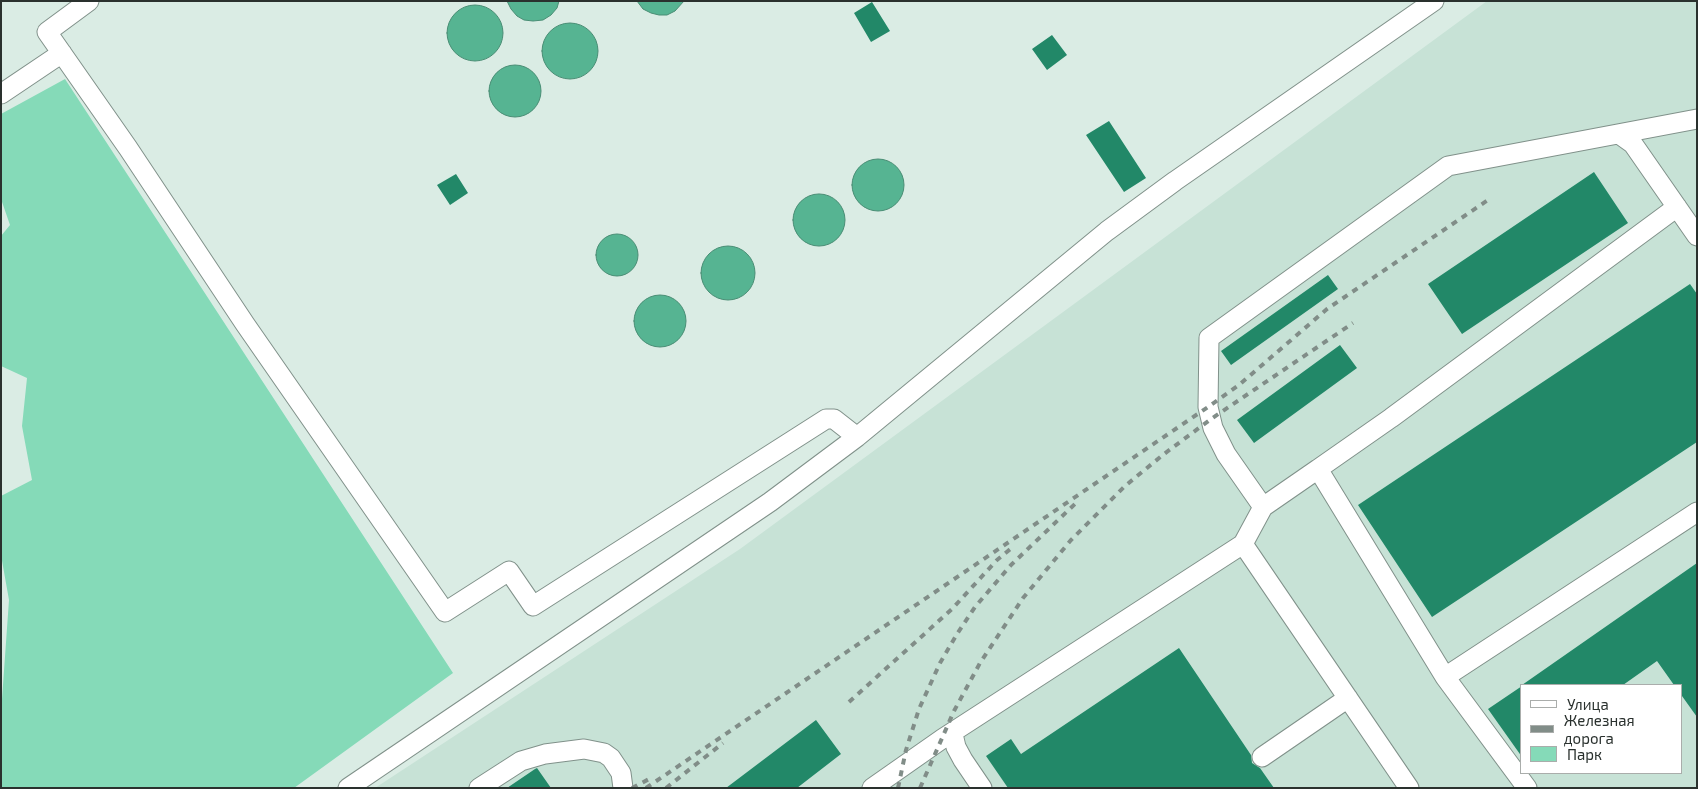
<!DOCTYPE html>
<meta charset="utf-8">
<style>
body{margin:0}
#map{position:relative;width:1698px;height:789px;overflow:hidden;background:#daece4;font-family:"Exo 2",sans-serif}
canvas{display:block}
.frame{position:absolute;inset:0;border:2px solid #2a312e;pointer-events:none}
.legend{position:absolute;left:1520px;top:684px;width:162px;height:90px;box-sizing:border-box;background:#fff;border:1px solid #aaadab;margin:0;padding:6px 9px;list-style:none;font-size:15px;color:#2a312e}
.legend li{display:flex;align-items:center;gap:10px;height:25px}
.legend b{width:25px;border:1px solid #aaadab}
</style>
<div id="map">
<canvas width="1698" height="789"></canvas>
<div class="frame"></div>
<ul class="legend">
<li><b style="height:6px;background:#fff"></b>Улица</li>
<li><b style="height:6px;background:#818d88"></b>Железная дорога</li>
<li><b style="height:14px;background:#85dab8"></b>Парк</li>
</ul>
</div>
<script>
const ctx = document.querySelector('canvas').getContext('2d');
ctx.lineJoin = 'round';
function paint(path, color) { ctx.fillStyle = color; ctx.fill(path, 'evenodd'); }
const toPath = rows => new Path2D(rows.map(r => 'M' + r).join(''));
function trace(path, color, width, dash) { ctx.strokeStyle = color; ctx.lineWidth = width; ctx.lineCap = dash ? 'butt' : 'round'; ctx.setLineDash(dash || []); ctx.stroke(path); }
paint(toPath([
 [1487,1,1697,1,1697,788,375,788,740,549],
 [1522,685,1682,685,1682,773,1522,773]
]), '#c7e2d6');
paint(toPath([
 [65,79,453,673,294,788,1,788,1,713,9,600,1,555,1,496,32,480,22,426,27,378,1,366,1,236,10,225,1,199,1,114]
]), '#85dab8');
const water = toPath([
 [507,1,559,1,557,8,551,15,543,20,533,21,524,20,517,16,511,9,507,1],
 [637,1,684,1,675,11,667,15,659,15,651,13,643,9,637,1],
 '447 33a28 28 0 1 1 56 0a28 28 0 1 1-56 0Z',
 '542 51a28 28 0 1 1 56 0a28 28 0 1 1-56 0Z',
 '489 91a26 26 0 1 1 52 0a26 26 0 1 1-52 0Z',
 '852 185a26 26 0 1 1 52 0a26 26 0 1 1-52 0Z',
 '793 220a26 26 0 1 1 52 0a26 26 0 1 1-52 0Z',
 '596 255a21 21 0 1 1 42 0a21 21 0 1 1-42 0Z',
 '701 273a27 27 0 1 1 54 0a27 27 0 1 1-54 0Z',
 '634 321a26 26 0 1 1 52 0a26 26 0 1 1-52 0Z'
]);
paint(water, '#56b492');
trace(water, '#498d74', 1);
paint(toPath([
 [872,2,890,31,871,42,854,13],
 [1052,35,1067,55,1047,70,1032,49],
 [1109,121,1146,178,1124,192,1086,135],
 [1594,172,1628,223,1462,334,1428,284],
 [456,174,468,193,450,205,437,185],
 [1328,275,1338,289,1231,365,1221,351],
 [1690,284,1697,294,1697,442,1432,617,1358,505],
 [1340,345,1357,368,1254,443,1237,420],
 [1697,563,1697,717,1682,696,1682,685,1674,685,1657,661,1623,685,1522,685],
 [1179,648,1251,755,1252,763,1260,768,1274,788,1008,788,986,756,1011,739,1021,754],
 [1522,686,1522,757,1488,709],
 [816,720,841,754,797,788,726,788],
 [537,768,551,788,507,788,535,769]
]), '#228868');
const minor = toPath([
 [89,1,47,32,128,148,245,324,445,612,509,571,533,606,826,419,834,419,857,437],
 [1,94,62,53],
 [1619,134,1633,144,1697,236],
 [1318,469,1391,418,1677,207],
 [1263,507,1226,454,1213,428,1208,407,1209,338,1448,166,1697,119],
 [1445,677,1697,512],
 [953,734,956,747,963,760,982,788],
 [1262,757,1348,698],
 [348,788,770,502,857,437,1107,231,1175,181,1434,1],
 [479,788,521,761,545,754,584,749,604,753,611,758,621,773,623,788],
 [872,788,942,739,1243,544],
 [1409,788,1243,544,1263,507,1318,469,1445,677,1527,788]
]);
trace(minor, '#80918a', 21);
trace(minor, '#fff', 19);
trace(toPath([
 [849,702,952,609,997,560,1014,546],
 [632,788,651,778],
 [646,788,1208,407,1239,385,1327,309,1488,200],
 [666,788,723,743],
 [898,788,906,750,919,709,940,663,957,634,975,607,1011,565,1077,502],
 [920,788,954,711,980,663,1023,598,1071,540,1125,486,1164,454,1211,419,1353,323]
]), '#818d88', 4, [6, 6]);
</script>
